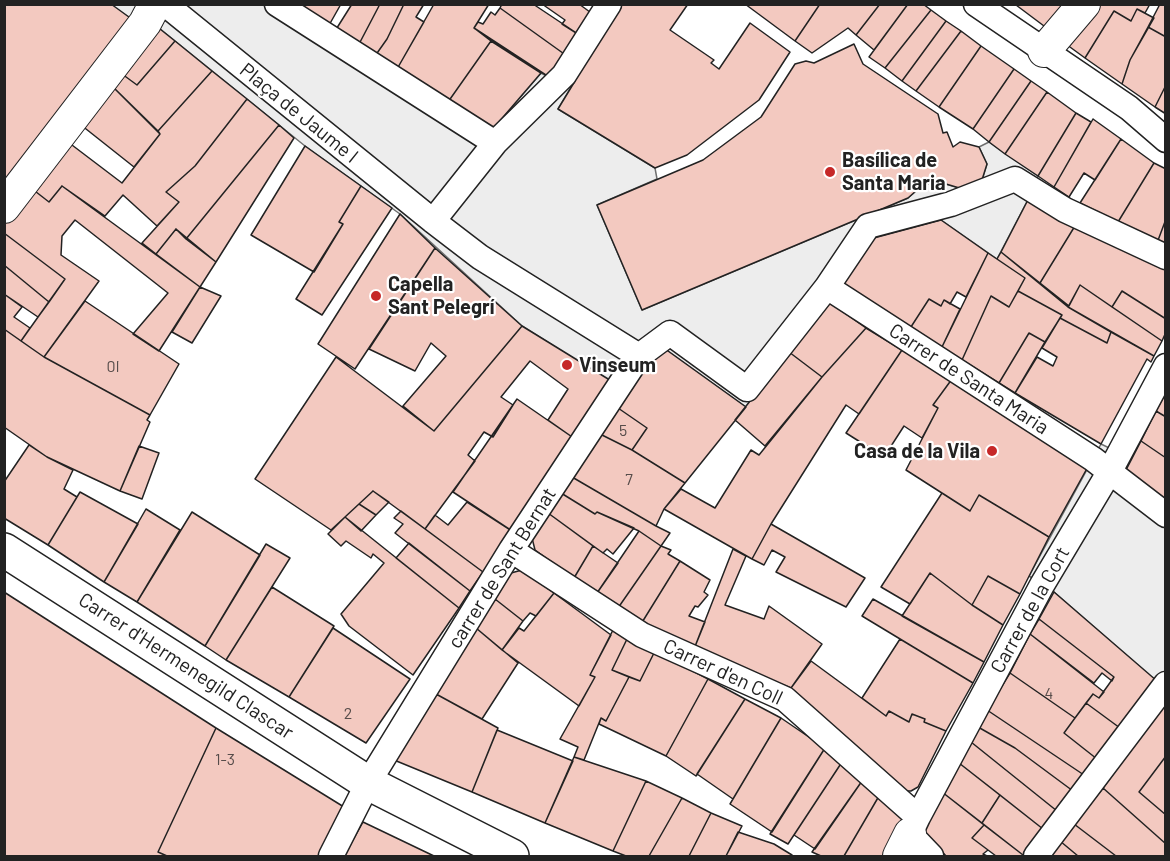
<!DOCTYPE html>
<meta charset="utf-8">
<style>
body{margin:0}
#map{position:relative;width:1170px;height:861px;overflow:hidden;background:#fff;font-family:Barlow,sans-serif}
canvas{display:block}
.frame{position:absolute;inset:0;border:6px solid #222;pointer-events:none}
</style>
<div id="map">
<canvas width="1170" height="861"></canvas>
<div class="frame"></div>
</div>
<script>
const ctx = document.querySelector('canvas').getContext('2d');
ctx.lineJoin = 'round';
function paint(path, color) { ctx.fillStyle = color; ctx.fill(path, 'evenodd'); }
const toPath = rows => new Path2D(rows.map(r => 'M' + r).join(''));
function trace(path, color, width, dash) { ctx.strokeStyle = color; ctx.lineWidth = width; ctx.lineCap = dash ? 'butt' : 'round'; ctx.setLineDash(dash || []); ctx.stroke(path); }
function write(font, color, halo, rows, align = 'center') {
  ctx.font = font + ' Barlow,sans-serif'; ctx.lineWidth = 4.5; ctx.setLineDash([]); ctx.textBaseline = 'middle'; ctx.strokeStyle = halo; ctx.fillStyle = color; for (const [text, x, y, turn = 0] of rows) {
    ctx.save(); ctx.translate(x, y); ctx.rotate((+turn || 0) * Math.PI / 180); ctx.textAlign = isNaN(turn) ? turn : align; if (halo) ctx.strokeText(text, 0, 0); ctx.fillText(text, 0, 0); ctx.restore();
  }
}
const parking = toPath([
 [111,5,293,5,492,130,541,73,552,79,564,75,575,81,558,109,655,168,657,179,597,205,642,310,908,198,925,183,935,185,946,184,966,190,981,183,987,164,979,147,989,142,1038,176,1031,194,997,259,941,220,870,239,746,407,661,346,628,393,522,326,400,214,305,146,154,24,133,20,111,5],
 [1101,444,1132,459,1125,472,1165,503,1165,689,1054,592,1029,576,1101,444]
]);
paint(parking, '#ededed');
trace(parking, '#6f6f6f', 1.5);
const building = toPath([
 [4,4,111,4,133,20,4,183,4,4],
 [303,4,341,4,328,27,300,9,303,4],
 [352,4,380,4,358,46,335,31,352,4],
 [380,4,404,4,387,39,375,56,358,46,380,4],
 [404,4,424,4,416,17,424,22,397,69,375,56,387,39,404,4],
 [434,4,489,4,474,28,491,41,448,102,397,69,434,4],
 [499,4,533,4,581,36,567,56,500,8,501,6,499,4],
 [542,4,579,4,594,15,581,36,562,24,565,20,542,4],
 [617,4,688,4,670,30,714,60,711,63,719,69,750,23,790,52,759,100,687,155,655,168,558,109,575,81,571,79,617,4],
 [745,4,820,4,795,41,745,4],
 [820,4,880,4,856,35,848,28,812,53,795,41,820,4],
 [880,4,908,4,874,50,856,35,880,4],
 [908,4,923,4,931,10,885,68,869,57,908,4],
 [1071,4,1052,32,1016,5,1071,4],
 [1091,4,1150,4,1145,13,1137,9,1131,21,1114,11,1085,58,1059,39,1091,4],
 [1160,4,1166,4,1166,37,1148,27,1160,4],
 [500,8,567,56,552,79,474,28,478,22,483,24,491,12,495,15,500,8],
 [1137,9,1154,18,1130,60,1122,84,1085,58,1114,11,1131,21,1137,9],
 [931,10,946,21,902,81,885,68,931,10],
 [946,21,961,31,916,91,902,81,946,21],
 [1148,27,1166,37,1166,85,1155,107,1122,84,1130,60,1148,27],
 [160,29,175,41,137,85,122,74,160,29],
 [961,31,981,46,939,107,916,91,961,31],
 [175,41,212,71,158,131,112,86,122,74,137,85,175,41],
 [491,41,541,73,492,130,448,102,491,41],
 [854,44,863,64,938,114,943,133,947,132,953,147,960,142,979,147,987,164,981,183,966,190,946,184,945,181,935,185,925,183,908,198,642,310,597,205,703,160,761,117,795,64,806,61,814,63,854,44],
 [981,46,1014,69,973,129,939,107,981,46],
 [1014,69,1031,81,989,142,973,129,1014,69],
 [212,71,247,99,195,166,166,192,179,202,157,226,123,195,105,216,62,186,49,202,31,188,68,142,122,183,160,134,158,131,212,71],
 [1031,81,1047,92,1005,154,989,142,1031,81],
 [1166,85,1166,114,1155,107,1166,85],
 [112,86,160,134,134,167,81,125,112,86],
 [1047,92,1076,113,1038,176,1005,154,1047,92],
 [247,99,279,125,186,239,176,229,156,254,142,243,179,202,166,192,195,166,247,99],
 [1076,113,1091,122,1054,187,1038,176,1076,113],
 [1093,119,1121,139,1095,180,1084,173,1069,197,1054,187,1093,119],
 [279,125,294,138,216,262,186,239,279,125],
 [1121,139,1154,163,1118,222,1080,203,1121,139],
 [305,146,361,186,339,222,343,224,314,272,251,235,305,146],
 [1154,163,1166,169,1166,219,1157,243,1118,222,1154,163],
 [62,186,200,287,159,351,133,334,168,293,75,220,62,236,61,255,99,281,44,357,21,341,65,279,4,233,4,221,31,188,49,202,62,186],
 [361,186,392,208,322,315,296,299,343,224,339,222,361,186],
 [1031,194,1078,221,1040,283,1001,252,1031,194],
 [400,214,435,248,355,369,318,344,400,214],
 [1166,219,1166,248,1157,243,1166,219],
 [941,220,988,253,966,297,957,292,950,304,944,300,941,306,929,299,909,330,839,285,870,239,941,220],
 [1078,221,1166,263,1166,319,1122,291,1112,307,1080,285,1069,306,1040,283,1078,221],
 [176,229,216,262,200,287,156,254,176,229],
 [4,233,65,279,49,302,4,265,4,233],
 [435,248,522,326,434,431,403,406,446,356,431,343,415,371,369,349,435,248],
 [1001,252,1068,307,1111,332,1107,343,1060,318,1062,315,1018,291,1025,278,997,259,1001,252],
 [988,253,1025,278,1009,307,991,296,962,360,941,349,988,253],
 [4,265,49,302,38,317,4,294,4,265],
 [1080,285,1162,341,1154,356,1068,307,1080,285],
 [200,287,221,296,192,343,172,332,200,287],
 [1018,291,1062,315,1045,342,1029,333,999,383,962,360,991,296,1009,307,1018,291],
 [1122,291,1166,319,1166,332,1162,341,1112,307,1122,291],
 [4,294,22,307,14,317,30,328,21,341,4,329,4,294],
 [929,299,941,306,944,300,960,309,941,349,909,330,929,299],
 [85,301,179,364,150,415,44,357,85,301],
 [829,302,866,328,822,377,789,352,829,302],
 [1060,318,1107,343,1111,332,1154,356,1151,362,1147,359,1101,444,1015,393,1037,357,1053,366,1057,357,1042,348,1060,318],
 [522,326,613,382,575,439,548,420,568,389,530,361,501,397,513,405,493,437,484,432,468,455,475,461,425,529,373,491,331,530,255,479,336,357,434,431,522,326],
 [866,328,902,350,859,414,846,405,771,524,752,559,664,509,681,489,715,508,751,450,759,455,822,377,866,328],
 [4,329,44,357,150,415,147,420,150,422,120,491,47,457,4,427,4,329],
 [1029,333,1045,342,1015,393,999,383,1029,333],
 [661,346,746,407,685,483,632,450,647,428,618,408,661,346],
 [902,350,952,379,933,405,938,408,922,438,904,426,884,457,846,433,902,350],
 [789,352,822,377,765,446,735,420,789,352],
 [952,379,1090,463,1049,537,979,495,970,511,906,470,938,408,933,405,952,379],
 [1166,392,1166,417,1156,411,1166,392],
 [517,399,575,439,512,531,453,492,517,399],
 [618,408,647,428,632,450,600,434,618,408],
 [1156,411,1166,417,1166,458,1141,441,1156,411],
 [600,434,632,450,685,483,664,509,656,526,572,477,600,434],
 [1141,441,1166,458,1166,503,1125,472,1141,441],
 [29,445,47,457,73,470,64,489,77,497,48,545,4,518,4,482,29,445],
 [139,446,159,453,142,499,120,491,139,446],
 [572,477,656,526,670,533,661,546,639,531,597,512,595,514,561,493,572,477],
 [373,491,389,502,376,515,359,504,373,491],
 [80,492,138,524,104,582,48,545,80,492],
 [561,493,595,514,597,512,634,528,613,554,607,549,603,553,548,513,561,493],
 [942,493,970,511,979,495,1049,537,1020,594,988,576,972,605,930,573,910,604,881,587,942,493],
 [467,502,512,531,483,572,425,529,435,515,448,525,467,502],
 [359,504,376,515,361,531,345,517,359,504],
 [146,509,180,530,137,602,104,582,146,509],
 [401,511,483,572,470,591,395,533,403,524,394,518,401,511],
 [192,512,260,555,205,646,137,602,192,512],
 [548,513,593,546,574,578,535,550,532,538,548,513],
 [345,517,459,608,413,675,349,626,341,614,384,563,373,554,371,558,346,541,341,546,328,534,345,517],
 [771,524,865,578,846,607,776,572,785,557,772,550,764,565,752,559,771,524],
 [639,531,661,546,618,608,597,593,639,531],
 [409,543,470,591,459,608,396,558,409,543],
 [266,544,290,558,226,660,205,646,266,544],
 [593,546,618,563,597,593,574,578,593,546],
 [661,546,671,550,668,554,680,561,641,624,618,608,661,546],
 [733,549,746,556,725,605,764,619,769,606,822,644,791,688,694,649,733,549],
 [680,561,710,580,704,592,708,595,698,607,695,606,689,616,705,622,694,649,641,624,680,561],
 [522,570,554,593,536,616,530,613,523,621,495,599,511,573,522,570],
 [930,573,972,605,1003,625,984,662,902,616,930,573],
 [988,576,1020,594,1003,625,972,605,988,576],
 [272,587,334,626,289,697,226,660,272,587],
 [4,592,216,728,158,852,167,856,4,856,4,592],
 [1054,592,1157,681,1120,728,1086,703,1093,694,1099,698,1114,677,1039,619,1054,592],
 [554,593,611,635,590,675,595,677,579,706,502,650,519,628,524,631,554,593],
 [495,599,523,621,502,650,476,628,495,599],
 [873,599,984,662,973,683,862,616,873,599],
 [1039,619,1114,677,1112,681,1102,673,1094,683,1030,634,1039,619],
 [333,628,410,679,366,743,289,697,333,628],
 [476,628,518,663,482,719,436,694,476,628],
 [613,630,628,637,612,670,629,677,606,721,601,718,584,760,574,757,578,747,560,739,595,677,590,675,613,630],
 [1030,634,1104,692,1099,698,1093,694,1075,718,1010,673,1030,634],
 [628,637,655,651,640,681,612,670,628,637],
 [900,639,973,683,946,731,924,722,925,719,912,714,909,722,889,711,886,716,862,698,900,639],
 [655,651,708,679,666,756,599,724,601,718,606,721,629,677,640,681,655,651],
 [811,661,886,716,889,711,909,722,912,714,925,719,924,722,946,731,918,787,911,791,905,791,898,787,791,688,811,661],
 [1010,673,1075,718,1064,733,1097,759,1084,775,987,710,1010,673],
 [708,679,745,699,696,776,666,756,708,679],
 [436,694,498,728,472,792,394,760,436,694],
 [745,699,781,718,733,799,697,774,745,699],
 [1166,700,1166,756,1139,792,1166,815,1166,844,1103,788,1166,700],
 [1086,703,1120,728,1097,759,1064,733,1086,703],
 [987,710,1084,775,1073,791,1015,748,978,727,987,710],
 [781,718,825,748,772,832,730,804,781,718],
 [978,727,1015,748,1073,791,1057,811,971,742,978,727],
 [216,728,344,807,318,856,167,856,158,852,216,728],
 [497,730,573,761,545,823,472,792,497,730],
 [971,742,1057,811,1043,829,959,763,971,742],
 [825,748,842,762,788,844,770,834,825,748],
 [1166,756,1166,815,1139,792,1166,756],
 [574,757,646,781,613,851,545,823,574,757],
 [842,762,862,781,815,849,794,835,842,762],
 [959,763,1000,795,982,823,942,792,959,763],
 [646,781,682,798,649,856,626,856,613,851,646,781],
 [862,781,879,796,844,856,821,856,812,852,862,781],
 [1103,788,1166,844,1166,856,1116,856,1074,824,1103,788],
 [942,792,984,825,972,838,988,850,983,854,987,856,946,856,922,829,942,792],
 [1000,795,1043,829,1023,855,982,823,1000,795],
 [879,796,906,821,886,856,844,856,879,796],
 [682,798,711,813,689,856,649,856,682,798],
 [711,813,742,826,726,856,689,856,711,813],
 [363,822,434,856,344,856,363,822],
 [1074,824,1116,856,1078,856,1060,841,1074,824],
 [984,825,1023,855,1022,856,996,856,972,838,984,825],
 [738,832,774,844,792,855,791,856,726,856,738,832],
 [1060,841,1078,856,1048,856,1060,841]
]);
paint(building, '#f3c9c0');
trace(building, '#222', 1.5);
const pedestrian = toPath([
 [165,4,433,221,480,257,639,356],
 [277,4,495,143],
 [976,4,1129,108,1166,140],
 [433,221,495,143,564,75,609,4],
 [827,287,1093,459,1166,515],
 [511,550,642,635,785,699,918,817],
 [331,856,368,783,511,550,639,356,670,333,747,389,827,287,868,226,951,204,1015,179,1065,210,1166,257],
 [931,856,910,834,918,817,1042,585,1110,471,1166,366],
 [1036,856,1166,684]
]);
const minor = toPath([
 [1044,51,1084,4],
 [4,207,145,23,155,4],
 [899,856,910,834]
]);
const tertiary = toPath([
 [4,550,368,783,512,856]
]);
trace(pedestrian, '#222', 27);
trace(minor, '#222', 34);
trace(tertiary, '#222', 36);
trace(pedestrian, '#fff', 24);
trace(minor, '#fff', 32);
trace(tertiary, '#fff', 33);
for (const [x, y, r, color] of [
 [830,172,6,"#c62828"],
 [376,296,6,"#c62828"],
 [567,365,6,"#c62828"],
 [992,451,6,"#c62828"]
]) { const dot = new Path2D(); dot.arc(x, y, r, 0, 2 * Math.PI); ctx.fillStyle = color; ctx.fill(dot); trace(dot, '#fff', 2); }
write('16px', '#564c4a', null, [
 ["0I",113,367],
 ["5",623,431],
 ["7",629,480],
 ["4",1049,694],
 ["2",348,714],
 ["1-3",225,760]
]);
write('20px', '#222', '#fff', [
 ["Plaça de Jaume I",299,113,39],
 ["Carrer de Santa Maria",969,379,33],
 ["carrer de Sant Bernat",502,568,-58],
 ["Carrer de la Cort",1030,610,-61],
 ["Carrer d'Hermenegild Clascar",186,666,33],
 ["Carrer d'en Coll",723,672,25]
]);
write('bold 20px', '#222', '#fff', [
 ["Basílica de",842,160],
 ["Santa Maria",842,183],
 ["Capella",388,284],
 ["Sant Pelegrí",388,307],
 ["Vinseum",579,365],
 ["Casa de la Vila",980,451,"right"]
], 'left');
</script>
